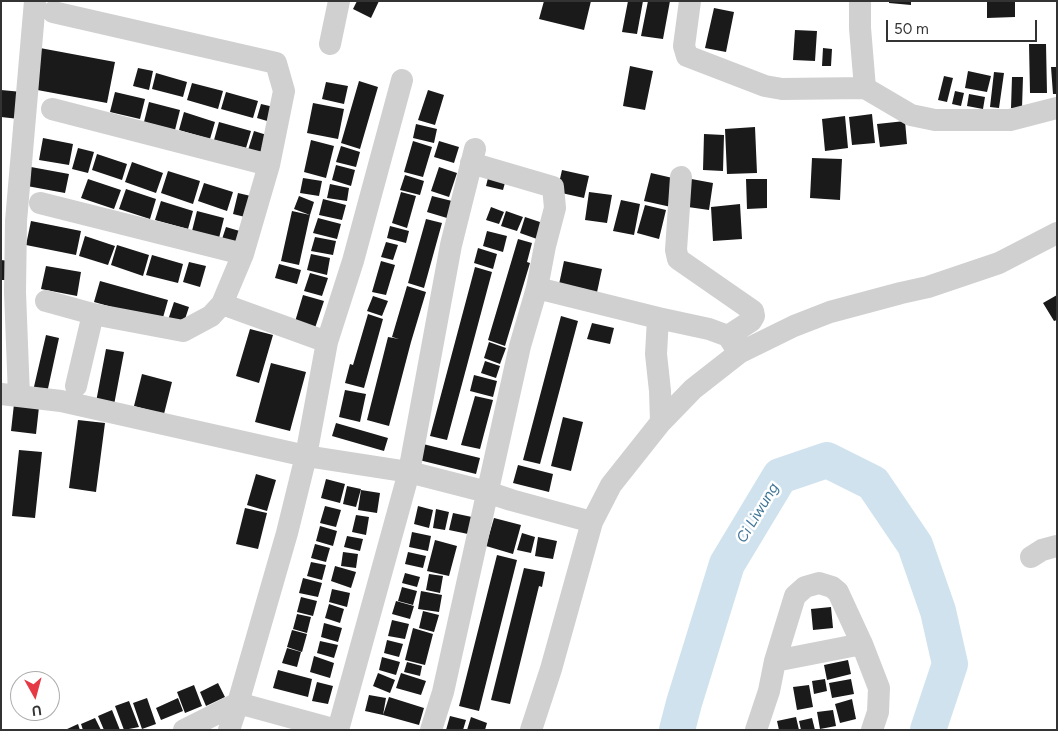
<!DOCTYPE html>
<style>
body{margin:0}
#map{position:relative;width:1058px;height:731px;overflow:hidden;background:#fff;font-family:Figtree,sans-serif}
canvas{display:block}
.frame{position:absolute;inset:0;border:2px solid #333;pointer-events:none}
.north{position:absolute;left:10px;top:671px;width:50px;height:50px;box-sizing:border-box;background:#fff;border:1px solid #adadad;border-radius:50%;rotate:173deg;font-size:14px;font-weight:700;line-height:20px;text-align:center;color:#333}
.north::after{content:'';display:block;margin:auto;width:18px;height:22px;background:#e63946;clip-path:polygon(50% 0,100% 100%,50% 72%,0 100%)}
.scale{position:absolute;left:886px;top:20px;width:151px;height:22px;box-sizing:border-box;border:2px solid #333;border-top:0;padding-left:6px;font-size:15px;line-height:18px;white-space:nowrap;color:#333;-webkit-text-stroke:4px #fff;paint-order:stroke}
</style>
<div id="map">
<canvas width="1058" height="731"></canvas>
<div class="frame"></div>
<div class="north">U</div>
<div class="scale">50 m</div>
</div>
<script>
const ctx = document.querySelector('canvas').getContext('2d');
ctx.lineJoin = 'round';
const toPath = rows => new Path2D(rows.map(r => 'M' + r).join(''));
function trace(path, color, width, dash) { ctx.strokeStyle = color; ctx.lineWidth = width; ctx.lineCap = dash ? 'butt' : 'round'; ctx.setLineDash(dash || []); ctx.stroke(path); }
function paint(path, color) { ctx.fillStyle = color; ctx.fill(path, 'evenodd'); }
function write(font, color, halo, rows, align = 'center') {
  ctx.font = font + ' Figtree,sans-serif'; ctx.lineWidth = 5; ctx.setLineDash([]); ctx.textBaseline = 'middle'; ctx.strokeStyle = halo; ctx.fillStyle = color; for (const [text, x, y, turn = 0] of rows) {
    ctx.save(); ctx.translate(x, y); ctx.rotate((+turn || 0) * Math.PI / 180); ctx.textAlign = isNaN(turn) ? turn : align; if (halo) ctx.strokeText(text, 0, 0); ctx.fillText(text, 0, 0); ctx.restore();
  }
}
trace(toPath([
 [677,730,684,703,727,564,780,476,827,460,873,483,915,545,938,611,950,664,928,730]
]), '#cfe2ee', 36);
paint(toPath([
 [357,1,379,1,371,18,353,9],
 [544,1,591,1,584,30,539,19],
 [628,1,643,1,637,34,622,32],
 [648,1,670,1,663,39,641,36],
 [889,1,911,1,911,5,889,3],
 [987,1,1015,1,1015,17,987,18],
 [714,8,734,12,726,52,705,48],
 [795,30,817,31,815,61,793,60],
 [1029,44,1046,44,1047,93,1030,93],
 [40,48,115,62,107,103,32,89],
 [823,48,832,49,831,66,822,66],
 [630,66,653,71,645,110,623,106],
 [1051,67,1057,67,1057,94,1053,94],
 [138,68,153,71,149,90,133,86],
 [968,71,991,76,987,92,965,88],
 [994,72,1004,73,999,108,990,107],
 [156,73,187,82,183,97,152,89],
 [944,76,953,78,947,102,938,100],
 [1012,77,1023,77,1022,108,1011,108],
 [359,81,378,87,360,149,341,143],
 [326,82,348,86,344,104,322,99],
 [192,83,223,91,218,109,187,100],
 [1,90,22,92,19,119,1,117],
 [428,90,444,95,435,125,418,120],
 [955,91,964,93,961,106,952,104],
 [115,92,145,99,140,119,110,112],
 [226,92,258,101,253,118,221,109],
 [969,94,985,97,983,109,967,106],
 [149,102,180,110,175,130,144,122],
 [313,103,344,109,338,139,307,133],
 [261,104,278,108,274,123,257,118],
 [184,112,215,122,210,139,179,130],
 [872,114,875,143,852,145,849,117],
 [845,116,848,148,825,151,822,119],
 [905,121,907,144,880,147,877,124],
 [219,122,251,131,246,148,214,140],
 [416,124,437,129,434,143,413,138],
 [755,127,757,173,727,174,725,129],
 [254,131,270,136,264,155,248,150],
 [704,134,724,135,723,171,703,170],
 [43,138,73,144,69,165,39,160],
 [311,140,334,146,326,178,304,172],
 [413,141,432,147,423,177,404,172],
 [439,141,459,147,454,163,434,157],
 [341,146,360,152,356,167,336,162],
 [78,148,94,152,88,173,72,169],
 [97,154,127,164,122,180,92,170],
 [812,158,842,159,840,200,810,198],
 [132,162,163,173,156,193,125,182],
 [336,165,355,170,351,186,332,180],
 [31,167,69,174,65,193,27,186],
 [439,167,457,173,449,197,431,191],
 [562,170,589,176,584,198,557,192],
 [168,171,200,181,193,204,161,193],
 [651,173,677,179,671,207,644,201],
 [489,174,506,179,503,190,486,186],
 [405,175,424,181,420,195,400,190],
 [303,178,322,181,319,196,300,193],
 [686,178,713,183,709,210,681,206],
 [88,179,121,190,114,209,81,198],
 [746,179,767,179,767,208,747,209],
 [204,183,233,192,227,211,198,201],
 [330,184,349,188,347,201,327,198],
 [126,189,156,199,150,219,119,209],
 [401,192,416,196,407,228,392,223],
 [589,192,612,195,607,223,585,220],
 [238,193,255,197,249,218,233,214],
 [299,196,314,202,310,215,294,209],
 [432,196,452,201,447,218,427,212],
 [323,199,346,205,342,220,319,215],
 [621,200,640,204,634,235,613,231],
 [161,201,193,211,188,229,155,220],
 [740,204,742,239,713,241,711,207],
 [645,205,666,210,659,239,637,233],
 [491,207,504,212,499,224,486,220],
 [197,211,224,218,219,238,192,231],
 [292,211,310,215,299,265,281,261],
 [506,211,523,217,517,231,501,226],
 [525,217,543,223,537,239,520,233],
 [318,218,341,224,337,239,313,233],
 [426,219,442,223,424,288,408,283],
 [31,221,81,231,76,255,26,245],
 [390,226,409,231,406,243,387,238],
 [226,227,243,232,238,247,221,242],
 [487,231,507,236,503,252,483,246],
 [85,236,115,246,108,265,79,256],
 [315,237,336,241,333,255,311,251],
 [518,239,532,243,527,262,530,263,505,346,488,340],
 [386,242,398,245,393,260,381,257],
 [117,245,149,255,143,276,111,265],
 [478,248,497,254,493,269,474,263],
 [311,254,330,258,327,275,307,270],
 [152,255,183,264,178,283,146,275],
 [1,260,9,261,8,280,1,280],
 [381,261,395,265,386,295,372,292],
 [564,261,602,269,596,297,558,289],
 [189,262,206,266,200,287,183,282],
 [279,264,301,270,297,284,275,278],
 [46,266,81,272,77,296,41,289],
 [475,267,492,272,447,440,430,436],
 [310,273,328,278,322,296,304,291],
 [100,281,168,300,162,321,94,302],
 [407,286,426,292,411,342,389,426,367,420,388,337,399,339,392,337],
 [303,295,324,301,314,331,294,325],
 [1057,295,1057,320,1054,321,1043,303],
 [373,296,388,301,382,316,367,311],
 [174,302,189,307,182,328,167,323],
 [368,314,383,319,364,388,345,383,350,364,353,365],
 [561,316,578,321,540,464,523,460],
 [592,323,614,328,610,344,587,339],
 [250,329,273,335,259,383,236,376],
 [46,335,59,338,47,393,33,391],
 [489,342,506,348,500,364,484,358],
 [106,349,124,352,114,405,96,402],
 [485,361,500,366,496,378,481,373],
 [271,363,306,372,290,431,255,422],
 [142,374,172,382,164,414,134,406],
 [474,375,497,381,493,397,470,391],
 [345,390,366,394,360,422,339,417],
 [475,396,493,400,480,449,461,445],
 [14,404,39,407,36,434,11,431],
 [563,417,583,422,571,471,551,466],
 [78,420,105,423,96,492,69,488],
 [336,423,388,438,384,451,332,436],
 [423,444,480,458,476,474,419,460],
 [19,450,42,452,35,518,12,516],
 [518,465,553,474,549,492,513,483],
 [256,474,276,480,267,511,247,505],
 [326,479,345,484,340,503,321,498],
 [347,486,361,489,356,507,343,504],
 [361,490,380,493,377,513,358,510],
 [325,506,341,510,336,527,320,523],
 [418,506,433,510,429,528,414,524],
 [245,508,267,513,258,549,236,544],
 [436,509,449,512,445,530,433,528],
 [453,513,472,517,468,534,449,530],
 [356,515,369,517,366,535,352,532],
 [494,518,521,525,513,554,486,546],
 [320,526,337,531,333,546,316,541],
 [412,532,431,536,428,551,409,547],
 [522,533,535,537,531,553,517,550],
 [347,536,363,539,360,551,344,547],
 [538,537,557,541,553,559,535,556],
 [435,540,457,546,449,576,427,571],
 [315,544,330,548,326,562,311,558],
 [343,552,358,554,356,568,341,566],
 [408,552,426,556,423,568,405,564],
 [497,555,517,560,479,711,459,706],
 [311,562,326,565,322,580,307,576],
 [335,566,356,572,351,588,331,581],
 [524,568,545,572,542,587,539,586,510,704,491,700],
 [405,573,420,577,417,587,402,583],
 [429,574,443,576,440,593,426,590],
 [303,578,322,583,318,597,299,593],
 [402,587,417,591,413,605,398,601],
 [332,589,350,593,347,607,329,602],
 [421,591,442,595,439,612,418,609],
 [301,597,317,601,313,616,297,612],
 [396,601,414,606,410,619,392,614],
 [329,604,344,609,340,623,325,618],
 [831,607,833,628,813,630,811,609],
 [423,611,439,615,434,632,419,628],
 [297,614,311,617,307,633,293,629],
 [392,620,409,624,405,639,388,636],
 [324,623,342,628,338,642,321,637],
 [413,628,433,634,425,665,405,660],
 [292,630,307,634,302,652,287,647],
 [387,640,403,644,399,657,384,653],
 [320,641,338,645,334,658,317,653],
 [287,648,301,652,297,667,282,663],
 [314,656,334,663,330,678,310,672],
 [382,657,400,662,396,675,379,670],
 [848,660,851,674,827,680,824,665],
 [407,662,422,666,420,676,404,672],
 [278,670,312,679,308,697,273,688],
 [378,673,395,680,390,693,373,686],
 [401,673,426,681,421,695,396,688],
 [825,679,827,691,814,694,812,681],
 [851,679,854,694,832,698,829,683],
 [317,682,333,686,328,704,312,701],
 [218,683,225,697,206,706,200,692],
 [194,685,202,706,185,713,177,692],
 [809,685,813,707,797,710,793,687],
 [369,695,386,698,383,715,389,697,424,708,419,725,383,715,365,711],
 [147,698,156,724,142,729,133,703],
 [178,698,183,711,161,720,156,708],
 [852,699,856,719,840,723,835,704],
 [129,701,139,727,124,730,115,706],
 [112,710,120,730,104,730,98,716],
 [833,710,836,726,820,729,817,712],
 [450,716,466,720,463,730,446,730],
 [471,717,487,723,485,730,467,730],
 [796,717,799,730,779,730,777,721],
 [95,718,101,730,83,730,81,724],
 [812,718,815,730,801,730,799,721],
 [78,724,80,730,65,730]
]), '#1a1a1a');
trace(toPath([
 [690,1,684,46,687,56,765,86,782,89,865,88,911,115,935,120,1010,120,1057,108],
 [860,1,860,28,865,88],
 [53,12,276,63,284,91,269,165,243,254,222,304,327,342],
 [330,44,339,1],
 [52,109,269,165],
 [471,163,553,187,555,208,545,246,537,288],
 [681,177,676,250,678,259,753,311,754,316,751,321,728,336],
 [40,203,243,254],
 [46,301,93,314,183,331,211,316,222,304],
 [658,318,656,354,660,391,661,422],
 [76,386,93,314],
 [1,394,61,401,306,456,409,472,451,245,475,149],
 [19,396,15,292,16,221,35,1],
 [1031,557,1042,550,1057,546],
 [775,661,862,644],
 [184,730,238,703,337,730],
 [229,730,238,703,287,533,306,456,327,342,353,261,402,80],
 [338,730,409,472,487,492,511,500,592,522],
 [431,730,443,692,520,346,537,288,658,318,709,329,728,336,739,353],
 [531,730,551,669,592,522,611,485,661,422,693,389,739,353,794,326,830,312,901,293,928,287,999,263,1057,233],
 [756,730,769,691,775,661,795,596,805,587,819,583,832,587,838,592,862,644,879,688,878,712,872,730]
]), '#d0d0d0', 22);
write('italic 15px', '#3f7597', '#fff', [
 ["Ci Liwung",758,513,-59]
]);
</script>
